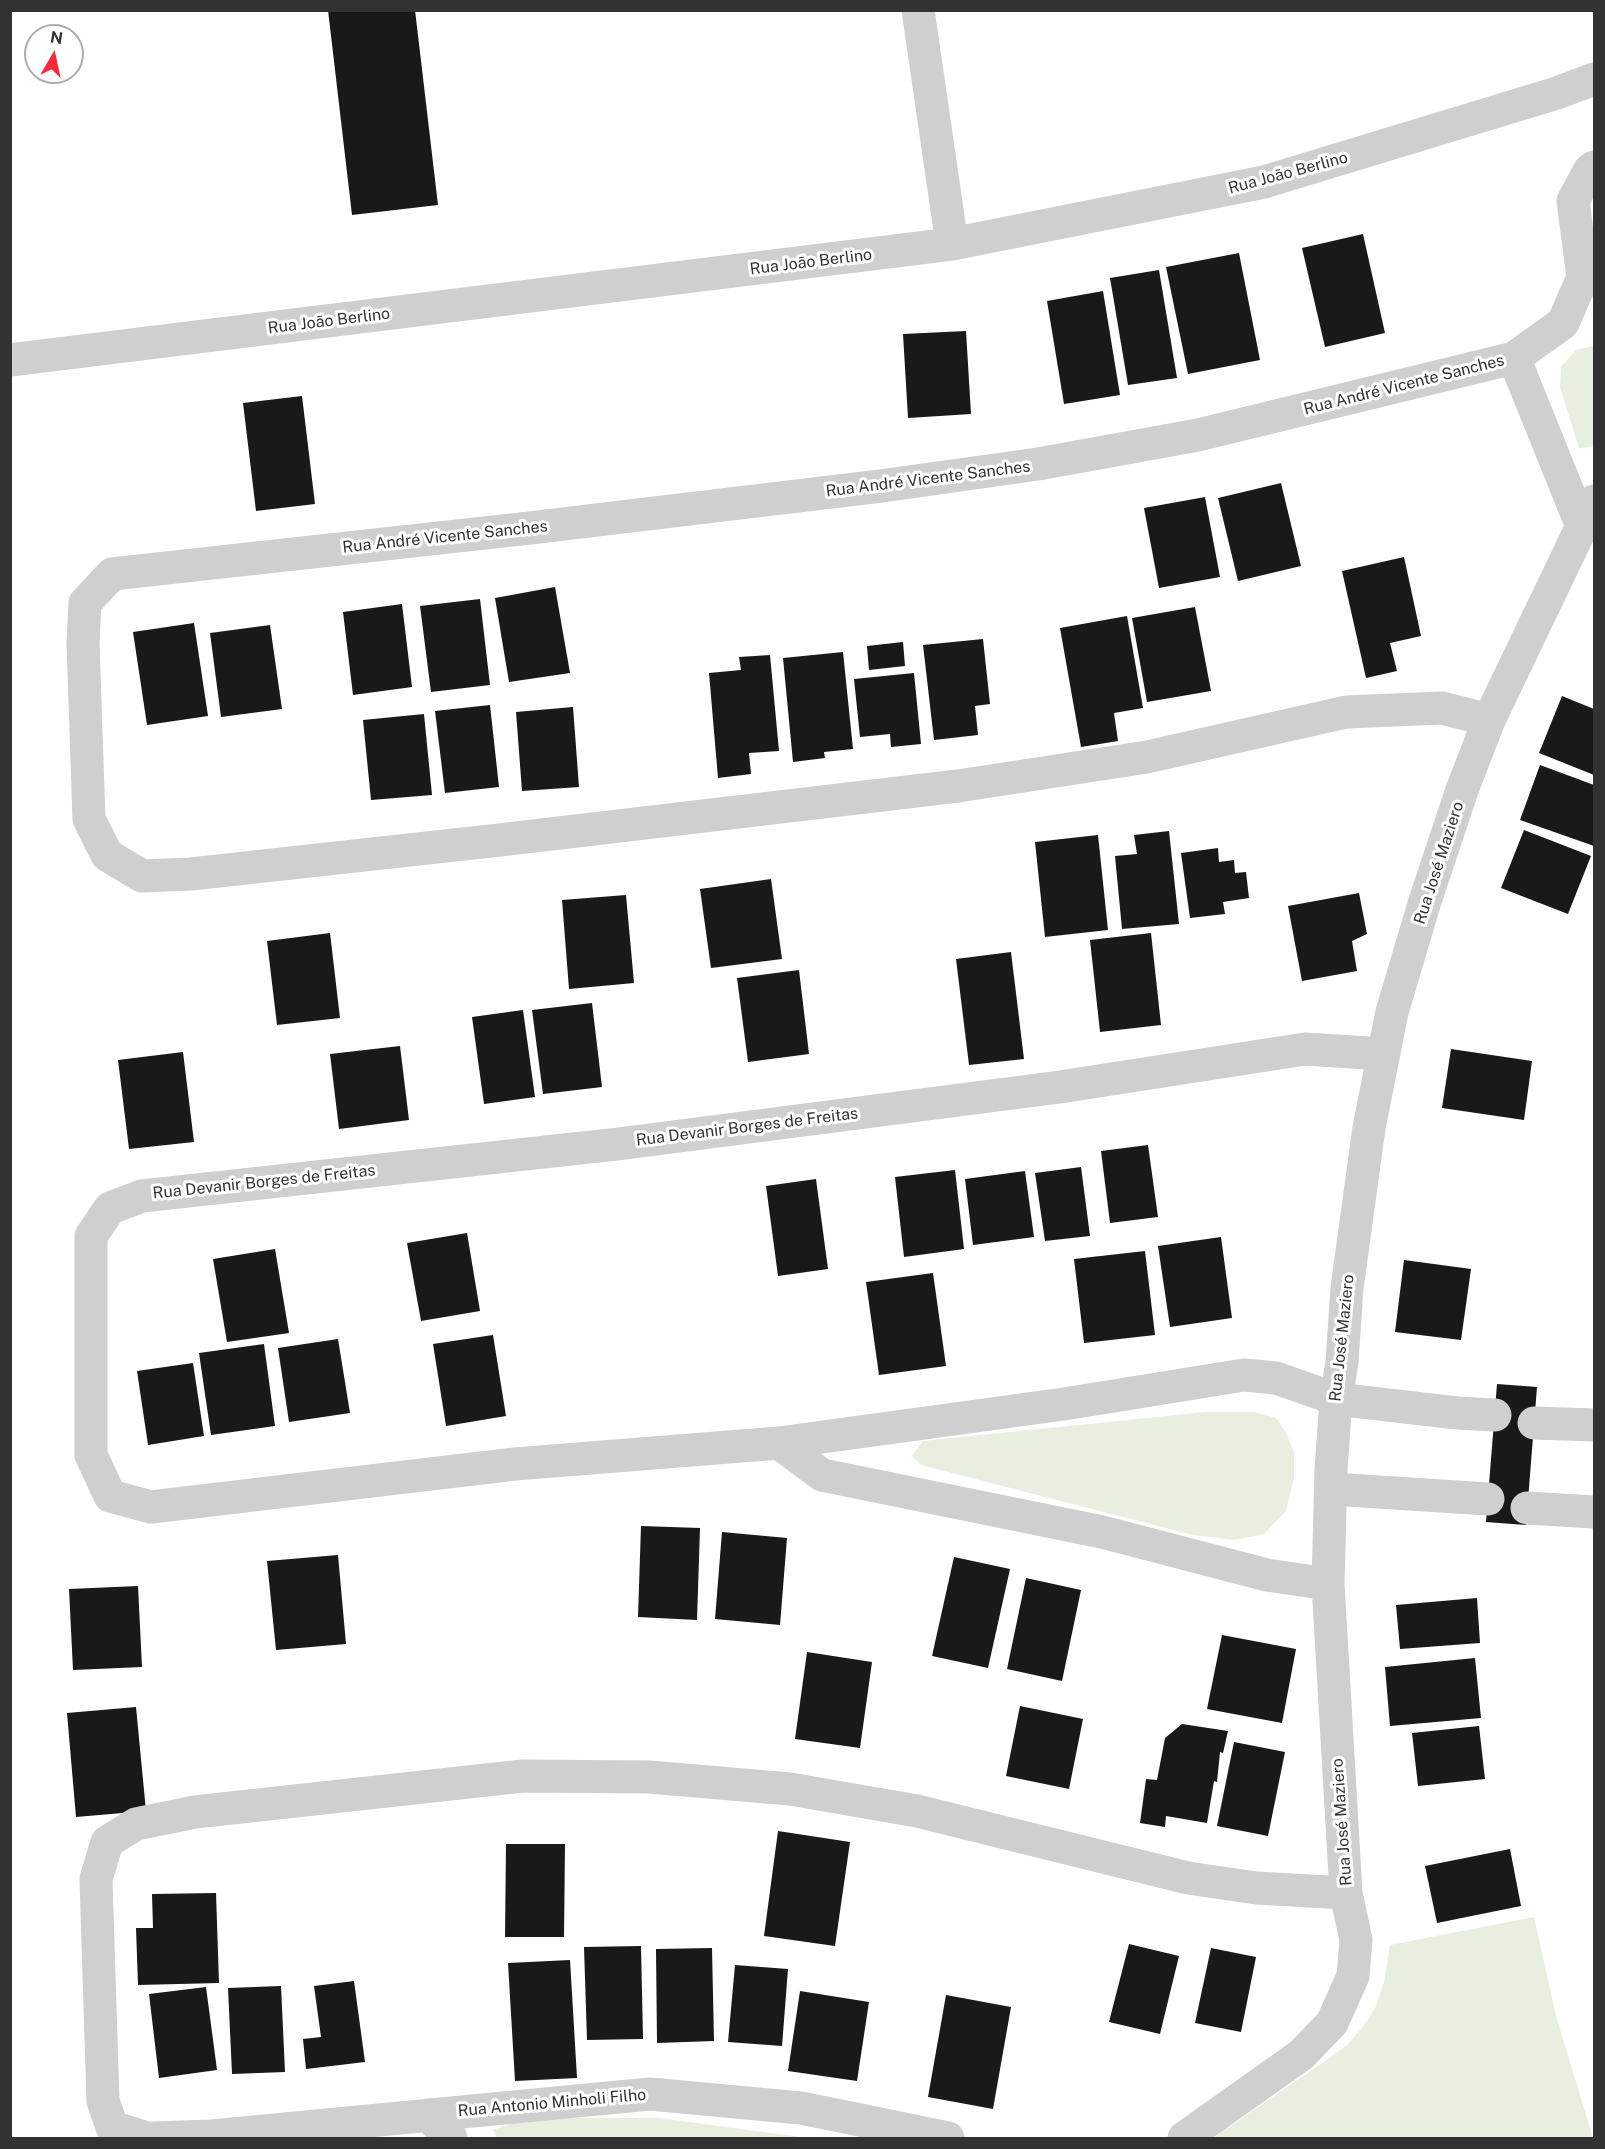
<!DOCTYPE html>
<meta charset="utf-8">
<style>
body{margin:0}
#map{position:relative;width:1605px;height:2149px;overflow:hidden;background:#fff;font-family:"Public Sans",sans-serif}
canvas{display:block}
.frame{position:absolute;inset:0;border:12px solid #323232;pointer-events:none}
.north{position:absolute;left:24px;top:24px;width:60px;height:60px;box-sizing:border-box;background:#fff;border:2px solid #adadad;border-radius:50%;rotate:9deg;font-size:16px;font-weight:700;line-height:24px;text-align:center;color:#323232}
.north::after{content:'';display:block;margin:auto;width:21px;height:27px;background:#f42a3b;clip-path:polygon(50% 0,100% 100%,50% 72%,0 100%)}
</style>
<div id="map">
<canvas width="1605" height="2149"></canvas>
<div class="frame"></div>
<div class="north">N</div>
</div>
<script>
const ctx = document.querySelector('canvas').getContext('2d');
ctx.lineJoin = 'round';
function paint(path, color) { ctx.fillStyle = color; ctx.fill(path, 'evenodd'); }
const toPath = rows => new Path2D(rows.map(r => 'M' + r).join(''));
function trace(path, color, width, dash) { ctx.strokeStyle = color; ctx.lineWidth = width; ctx.lineCap = dash ? 'butt' : 'round'; ctx.setLineDash(dash || []); ctx.stroke(path); }
function write(font, color, halo, rows, align = 'center') {
  ctx.font = font + ' "Public Sans",sans-serif'; ctx.lineWidth = 6; ctx.setLineDash([]); ctx.textBaseline = 'middle'; ctx.strokeStyle = halo; ctx.fillStyle = color; for (const [text, x, y, turn = 0] of rows) {
    ctx.save(); ctx.translate(x, y); ctx.rotate((+turn || 0) * Math.PI / 180); ctx.textAlign = isNaN(turn) ? turn : align; if (halo) ctx.strokeText(text, 0, 0); ctx.fillText(text, 0, 0); ctx.restore();
  }
}
paint(toPath([
 [1593,346,1594,346,1594,447,1579,448,1560,387,1561,367,1576,350],
 [1205,1412,1254,1412,1276,1418,1286,1433,1294,1452,1294,1478,1286,1511,1264,1534,1235,1540,1193,1535,921,1465,912,1456,923,1441],
 [1534,1917,1556,2016,1593,2138,1213,2138,1328,2059,1347,2045,1363,2027,1376,2006,1384,1982,1390,1945],
 [567,2118,659,2118,808,2138,497,2138,493,2130,515,2122]
]), '#e8efe0');
paint(toPath([
 [328,10,415,10,438,205,352,215],
 [1363,234,1385,333,1325,347,1302,248],
 [1239,253,1260,360,1188,374,1166,267],
 [1159,270,1177,378,1128,385,1110,278],
 [1103,291,1120,395,1064,404,1047,301],
 [966,331,971,414,908,418,903,334],
 [302,396,315,504,256,511,243,403],
 [1281,483,1301,566,1238,581,1218,498],
 [1205,497,1220,577,1159,588,1144,508],
 [1404,557,1421,636,1390,643,1397,671,1366,678,1342,571],
 [555,587,570,673,509,682,495,598],
 [480,599,490,685,431,692,420,606],
 [402,604,412,687,353,695,343,612],
 [1195,607,1211,691,1147,702,1132,618],
 [1127,616,1143,708,1114,713,1118,741,1081,747,1060,628],
 [194,623,208,716,147,725,133,632],
 [270,625,282,709,221,717,210,633],
 [983,639,990,704,975,706,978,735,934,740,923,645],
 [903,642,905,666,869,670,867,646],
 [843,652,853,749,824,752,825,758,793,762,783,658],
 [770,655,779,751,749,753,751,774,718,778,709,673,741,670,739,657],
 [914,673,921,744,891,747,890,734,860,737,854,679],
 [1562,696,1594,709,1594,775,1539,753],
 [490,705,499,787,445,793,435,711],
 [573,707,579,787,522,791,516,712],
 [424,714,432,795,371,800,363,720],
 [1540,765,1594,785,1594,846,1520,820],
 [1524,830,1591,856,1568,914,1501,888],
 [1169,831,1179,924,1122,929,1115,856,1137,854,1134,835],
 [1098,835,1108,930,1045,937,1035,842],
 [1218,848,1219,862,1234,860,1235,873,1246,872,1249,898,1223,902,1225,914,1190,918,1181,853],
 [771,879,782,959,711,968,700,889],
 [1359,893,1367,934,1352,941,1357,971,1302,981,1288,906],
 [626,895,634,983,569,989,562,900],
 [330,933,340,1018,277,1025,267,941],
 [1151,933,1161,1025,1100,1032,1090,940],
 [1011,952,1024,1059,969,1065,956,959],
 [799,970,809,1054,748,1062,737,978],
 [592,1003,602,1087,543,1094,532,1010],
 [523,1010,535,1097,484,1104,472,1017],
 [400,1046,409,1120,339,1129,330,1054],
 [1451,1049,1532,1061,1524,1120,1442,1108],
 [183,1052,194,1142,129,1149,118,1060],
 [1148,1145,1158,1217,1110,1223,1101,1151],
 [1081,1167,1090,1236,1045,1241,1035,1173],
 [955,1170,964,1249,904,1257,895,1177],
 [1025,1171,1034,1237,973,1245,965,1179],
 [816,1179,828,1269,778,1276,766,1186],
 [467,1233,480,1311,421,1321,407,1243],
 [1221,1237,1232,1318,1170,1327,1158,1246],
 [275,1249,289,1333,227,1342,213,1259],
 [1145,1251,1155,1335,1084,1343,1074,1259],
 [1404,1260,1471,1269,1461,1340,1395,1332],
 [933,1273,946,1366,879,1375,866,1282],
 [493,1335,506,1416,446,1426,433,1344],
 [338,1339,350,1413,289,1422,278,1348],
 [264,1344,275,1426,211,1435,199,1353],
 [193,1363,204,1436,148,1445,137,1371],
 [1497,1384,1537,1387,1526,1525,1486,1522],
 [641,1526,700,1528,697,1620,638,1617],
 [722,1532,787,1538,780,1625,715,1619],
 [338,1555,346,1644,276,1650,267,1561],
 [954,1557,1010,1569,988,1668,932,1656],
 [1026,1578,1081,1590,1062,1681,1007,1669],
 [138,1586,142,1667,73,1670,69,1589],
 [1477,1598,1480,1643,1400,1649,1396,1605],
 [1222,1635,1296,1649,1282,1723,1207,1709],
 [807,1652,872,1662,860,1748,795,1739],
 [1475,1658,1481,1718,1390,1726,1385,1667],
 [1020,1706,1083,1719,1069,1789,1006,1776],
 [136,1707,146,1811,76,1817,67,1713],
 [1182,1724,1228,1731,1223,1753,1220,1752,1217,1782,1214,1781,1207,1823,1166,1816,1165,1827,1140,1823,1146,1779,1157,1780,1165,1738],
 [1479,1726,1485,1779,1418,1786,1412,1733],
 [1234,1742,1285,1752,1268,1836,1217,1826],
 [778,1831,850,1842,835,1946,764,1936],
 [506,1844,565,1844,564,1937,505,1937],
 [1510,1849,1521,1906,1437,1923,1425,1866],
 [216,1893,219,1983,138,1985,136,1928,153,1928,152,1894],
 [1129,1944,1179,1956,1160,2034,1109,2022],
 [641,1946,643,2039,587,2040,584,1947],
 [712,1948,714,2041,657,2043,656,1949],
 [1211,1948,1256,1957,1241,2032,1195,2023],
 [570,1960,577,2078,515,2081,508,1963],
 [735,1965,788,1969,782,2046,728,2042],
 [354,1981,365,2062,306,2069,303,2039,321,2037,314,1986],
 [281,1986,285,2072,232,2074,228,1988],
 [206,1987,217,2070,159,2078,149,1994],
 [800,1991,869,2002,857,2081,788,2071],
 [946,1995,1011,2007,993,2109,928,2097]
]), '#191919');
trace(toPath([
 [918,10,952,244],
 [1514,358,1583,529],
 [10,360,952,244,1264,182,1557,93,1594,79],
 [1489,720,1442,708,1346,712,1147,757,958,786,500,840,191,874,142,876,107,855,89,819,83,643,85,603,112,574,530,528,881,486,1038,464,1198,435,1514,358,1563,323,1583,277,1573,201,1589,171,1594,167],
 [1384,1054,1305,1049,1060,1087,618,1144,142,1196,110,1208,91,1236,91,1455,110,1496,151,1507,515,1464,779,1443,1064,1404,1244,1375,1276,1378,1336,1399,1457,1413,1495,1415],
 [1534,1423,1594,1425],
 [779,1443,822,1475,1102,1532,1267,1575,1328,1584],
 [1331,1489,1488,1499],
 [1527,1508,1594,1512],
 [428,2115,451,2138],
 [147,2138,112,2127,103,2101,96,1879,107,1842,136,1824,195,1812,523,1776,649,1777,790,1789,917,1811,1188,1878,1256,1888,1346,1893],
 [153,2138,212,2136,650,2094,801,2108,948,2138],
 [1184,2138,1301,2055,1332,2023,1353,1976,1356,1940,1346,1893,1328,1584,1331,1470,1336,1399,1342,1362,1347,1288,1369,1128,1392,1012,1425,901,1462,790,1489,720,1594,501]
]), '#cfcfcf', 33);
write('16px', '#323232', '#fff', [
 ["Rua João Berlino",1288,173,-15],
 ["Rua João Berlino",811,262,-7],
 ["Rua João Berlino",329,321,-7],
 ["Rua André Vicente Sanches",1404,385,-14],
 ["Rua André Vicente Sanches",928,479,-7],
 ["Rua André Vicente Sanches",445,537,-6],
 ["Rua José Maziero",1439,863,-72],
 ["Rua Devanir Borges de Freitas",747,1127,-7],
 ["Rua Devanir Borges de Freitas",264,1182,-6],
 ["Rua José Maziero",1342,1338,-84],
 ["Rua José Maziero",1342,1822,-94],
 ["Rua Antonio Minholi Filho",552,2103,-5]
]);
</script>
